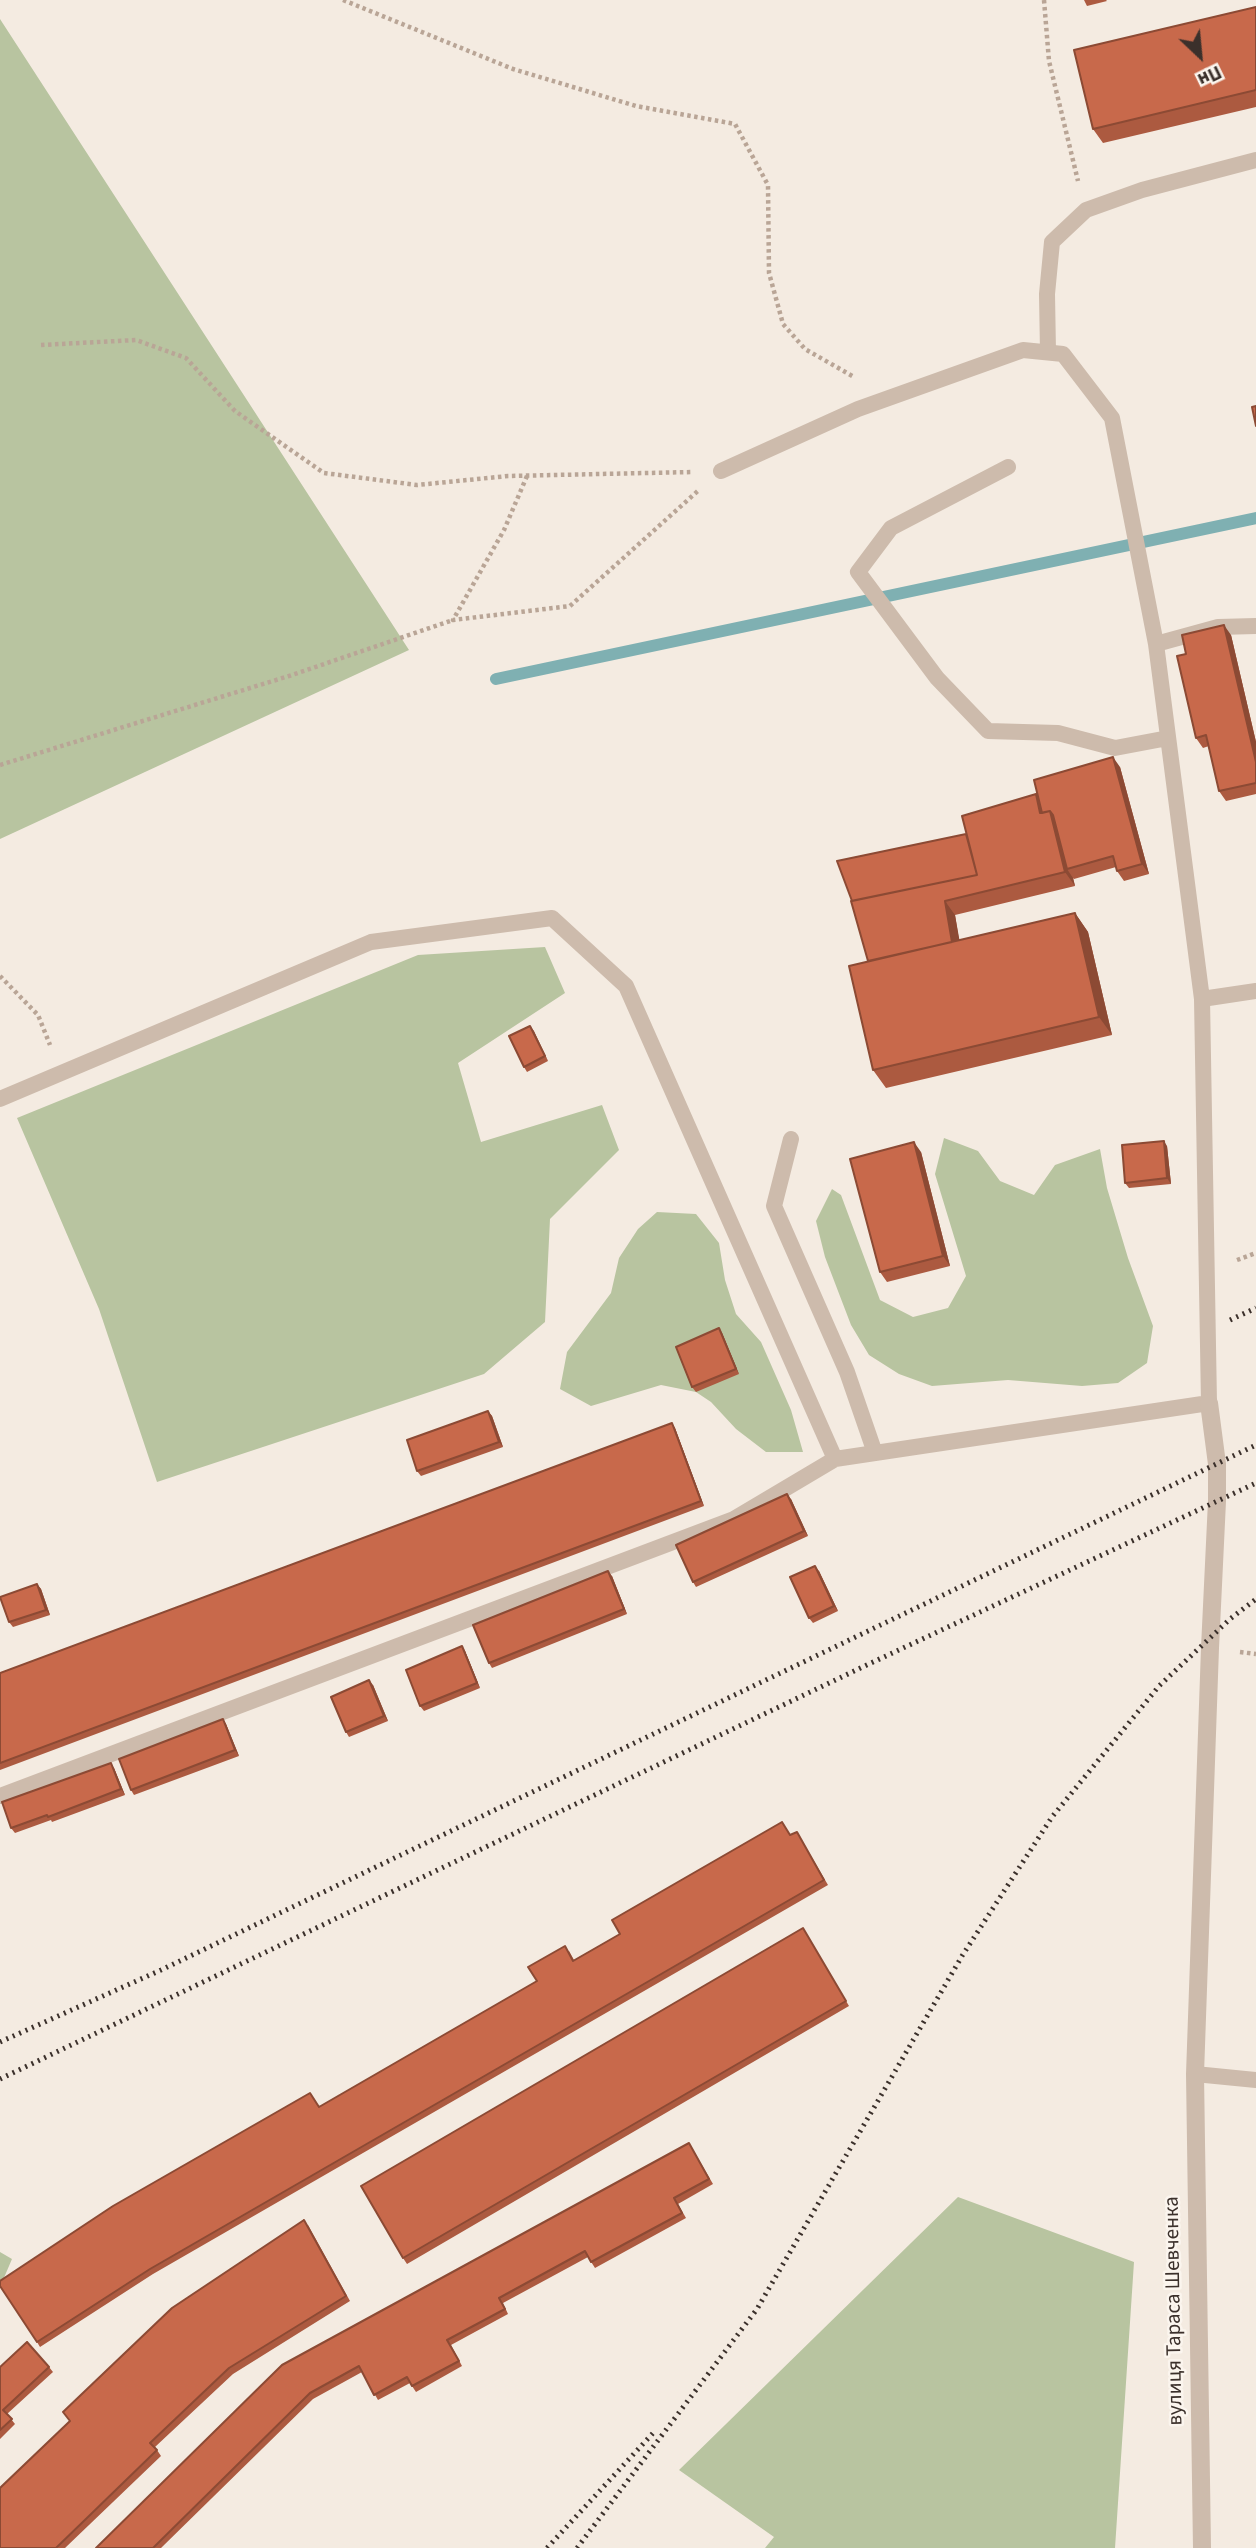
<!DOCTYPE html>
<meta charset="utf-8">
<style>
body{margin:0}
#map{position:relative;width:1256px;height:2548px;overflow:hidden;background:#f4ebe1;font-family:"Source Sans 3",sans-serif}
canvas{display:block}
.north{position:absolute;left:1165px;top:21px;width:70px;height:70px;-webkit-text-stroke:5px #fbf5ee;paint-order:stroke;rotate:154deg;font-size:19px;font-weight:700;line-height:28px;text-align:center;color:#3b302b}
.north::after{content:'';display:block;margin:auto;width:24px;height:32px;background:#3b302b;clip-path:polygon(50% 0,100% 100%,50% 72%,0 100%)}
</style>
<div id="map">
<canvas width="1256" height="2548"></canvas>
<div class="north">Пн</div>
</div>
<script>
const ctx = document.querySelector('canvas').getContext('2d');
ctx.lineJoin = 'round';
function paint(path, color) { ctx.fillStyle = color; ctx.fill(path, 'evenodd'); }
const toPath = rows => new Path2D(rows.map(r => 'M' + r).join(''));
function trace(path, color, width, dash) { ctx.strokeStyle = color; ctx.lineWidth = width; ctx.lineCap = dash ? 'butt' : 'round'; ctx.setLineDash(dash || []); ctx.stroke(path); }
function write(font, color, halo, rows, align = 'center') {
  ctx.font = font + ' "Source Sans 3",sans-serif'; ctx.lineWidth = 5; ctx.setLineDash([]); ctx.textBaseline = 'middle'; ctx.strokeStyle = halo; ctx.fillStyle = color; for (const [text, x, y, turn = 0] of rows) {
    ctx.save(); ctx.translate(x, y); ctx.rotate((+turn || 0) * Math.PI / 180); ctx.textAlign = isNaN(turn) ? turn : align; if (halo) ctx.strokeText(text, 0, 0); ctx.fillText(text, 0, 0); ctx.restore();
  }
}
paint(toPath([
 [0,19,409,650,0,839],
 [545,947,565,993,458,1063,481,1142,602,1105,619,1150,550,1219,545,1322,484,1374,157,1482,99,1309,17,1118,418,955],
 [944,1138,978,1151,1000,1181,1034,1195,1055,1165,1100,1149,1107,1188,1128,1258,1153,1326,1147,1363,1118,1383,1082,1386,1008,1380,932,1386,899,1374,869,1355,851,1325,825,1257,816,1221,832,1189,841,1195,880,1300,913,1317,948,1308,966,1276,935,1174],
 [657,1212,696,1214,719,1243,725,1280,736,1314,761,1342,791,1410,803,1452,766,1452,736,1429,711,1402,696,1392,661,1385,591,1406,560,1389,567,1352,611,1293,619,1258,638,1229],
 [958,2197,1134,2262,1115,2548,765,2548,774,2537,679,2470],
 [0,2252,12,2259,0,2287]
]), '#b8c4a0');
trace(toPath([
 [496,679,1256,518]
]), '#7fb0b2', 12);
trace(toPath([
 [343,0,513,69,636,106,735,124,768,185,769,273,783,324,805,349,854,377],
 [1044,0,1049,61,1078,181],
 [41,345,136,340,186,358,235,411,324,473,417,485,508,476,693,472],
 [527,476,504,530,453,620,570,606,700,489],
 [0,765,289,676,453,620],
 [0,976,38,1015,50,1045],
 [1237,1260,1256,1253],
 [1240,1652,1256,1654]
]), '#b9a596', 4.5, [3.5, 3.5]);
trace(toPath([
 [1048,352,1047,294,1052,242,1086,210,1142,190,1256,160],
 [1008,467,891,528,858,572,937,678,988,731,1058,733,1115,748,1168,738],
 [1156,644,1218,627,1256,626],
 [1202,999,1256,991],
 [0,1099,371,942,552,918,626,986,835,1459],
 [791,1139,774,1206,847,1372,875,1453],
 [0,1796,734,1519,835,1459,1209,1403,1202,999,1156,644,1112,418,1063,354,1023,350,858,409,721,471],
 [1195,2074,1256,2080]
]), '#cdbbac', 16);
trace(toPath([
 [1202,2548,1195,2074,1210,1648,1217,1501,1217,1464,1209,1403]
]), '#cdbbac', 18);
trace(toPath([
 [1230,1320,1256,1308],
 [0,2042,161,1970,1256,1445],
 [0,2079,871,1663,1256,1483],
 [547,2548,654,2432],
 [577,2548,757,2309,962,1956,1052,1817,1159,1686,1230,1619,1256,1599]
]), '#3b302b', 5, [2, 5]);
paint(toPath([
 [1084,0,1106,0,1107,1,1087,6],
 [1256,7,1256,107,1103,143,1093,129],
 [1231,635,1256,742,1256,794,1226,801,1219,791,1209,746,1203,748,1196,738],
 [1120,767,1149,874,1124,881,1117,871,1116,867,1074,879,1073,878,1075,886,955,915,959,940,1075,913,1088,932,1112,1035,886,1088,873,1070,868,961,966,834,1038,798],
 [530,1026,548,1061,527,1072,524,1067],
 [1167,1146,1171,1184,1129,1188,1125,1183],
 [921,1152,950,1266,887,1282,880,1272],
 [719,1328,722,1333,739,1374,696,1392,692,1387],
 [488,1411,492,1416,503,1447,421,1476,417,1471],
 [672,1423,675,1428,704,1506,0,1770,0,1673],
 [791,1499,808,1536,696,1587,693,1582],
 [819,1571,838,1611,813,1623,809,1618],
 [612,1576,627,1614,492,1668,489,1663],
 [37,1584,41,1589,50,1615,13,1627,9,1622],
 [462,1646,465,1651,480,1688,424,1711,420,1706],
 [373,1685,388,1721,349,1737,346,1732],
 [223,1719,226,1724,239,1756,134,1795,131,1790],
 [114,1768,125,1795,52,1822,51,1820,15,1833,11,1828],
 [782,1822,790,1835,797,1832,828,1885,153,2274,40,2347,37,2342,319,2107,537,1981,569,1951,574,1960,620,1934],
 [803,1928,849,2006,407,2264,403,2258],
 [689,2143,713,2184,678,2204,686,2218,595,2268,588,2257,503,2303,508,2314,451,2345,462,2366,416,2392,410,2383,378,2400,362,2372,313,2399,161,2548,96,2548,282,2365],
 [308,2225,350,2301,233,2374,155,2447,161,2456,65,2548,0,2548,70,2421,63,2412],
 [0,2367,49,2367,53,2372,7,2414,15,2424,0,2439]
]), '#ac5a40');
paint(toPath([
 [1224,625,1231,635,1256,742,1256,762],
 [1113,757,1120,767,1149,874,1142,864],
 [1050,811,1060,825,1067,869,1073,878,1075,886,1065,872],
 [945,901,955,915,963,960,953,946],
 [1075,913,1088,932,1112,1035,1099,1017],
 [530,1026,534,1031,548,1061,545,1056],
 [1164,1141,1167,1146,1171,1184,1167,1178],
 [914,1142,921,1152,950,1266,943,1256],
 [719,1328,722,1333,739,1374,736,1369],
 [488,1411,492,1416,503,1447,499,1442],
 [672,1423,675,1428,704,1506,701,1501],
 [787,1494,791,1499,808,1536,804,1531],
 [815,1566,819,1571,838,1611,834,1606],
 [608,1571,612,1576,627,1614,624,1609],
 [37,1584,41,1589,50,1615,46,1610],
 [462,1646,465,1651,480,1688,477,1683],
 [369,1680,373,1685,388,1721,384,1716],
 [223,1719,226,1724,239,1756,235,1750],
 [111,1763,114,1768,125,1795,121,1789]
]), '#8c4a34');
const building = toPath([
 [1256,7,1256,90,1093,129,1074,50,1256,7],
 [1256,406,1256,426,1252,407,1256,406],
 [1224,625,1256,762,1256,783,1219,791,1206,735,1196,738,1177,656,1186,654,1182,635,1224,625],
 [1113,757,1142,864,1117,871,1113,856,1067,869,1053,815,1050,811,1042,813,1034,780,1113,757],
 [1036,794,1040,813,1050,811,1065,872,945,901,952,942,868,961,851,901,977,875,962,816,1036,794],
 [966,834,977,875,852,901,837,861,966,834],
 [1075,913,1099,1017,873,1070,849,966,1075,913],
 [530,1026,545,1056,524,1067,509,1036,530,1026],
 [1164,1141,1167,1178,1125,1183,1122,1145,1164,1141],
 [914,1142,943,1256,880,1272,850,1159,914,1142],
 [719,1328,736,1369,692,1387,676,1347,719,1328],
 [488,1411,499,1442,417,1471,407,1440,488,1411],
 [672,1423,701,1501,0,1763,0,1673,672,1423],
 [787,1494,804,1531,693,1582,676,1545,787,1494],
 [815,1566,834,1606,809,1618,790,1577,815,1566],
 [608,1571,624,1609,489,1663,473,1625,608,1571],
 [37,1584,46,1610,9,1622,0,1597,37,1584],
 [462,1646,477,1683,420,1706,406,1670,462,1646],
 [369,1680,384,1716,346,1732,331,1697,369,1680],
 [223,1719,235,1750,131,1790,119,1759,223,1719],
 [111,1763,121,1789,48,1817,47,1815,11,1828,2,1802,111,1763],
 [782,1822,790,1835,797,1832,824,1880,150,2269,37,2342,0,2286,0,2281,113,2206,310,2093,319,2107,537,1981,528,1967,565,1946,573,1961,620,1934,612,1920,782,1822],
 [803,1928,846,2001,403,2258,361,2186,803,1928],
 [689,2143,709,2179,674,2198,682,2213,591,2262,585,2251,499,2298,505,2309,447,2340,459,2361,412,2386,407,2377,374,2395,359,2366,310,2393,153,2548,96,2548,282,2365,689,2143],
 [304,2220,346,2296,229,2368,150,2443,157,2450,56,2548,0,2548,0,2488,70,2421,63,2412,172,2308,304,2220],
 [27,2342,49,2367,3,2410,12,2419,0,2430,0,2367,27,2342]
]);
paint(building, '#c8694b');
trace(building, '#8c4a34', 2);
write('21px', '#3b302b', '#fbf5ee', [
 ["вулиця Тараса Шевченка",1175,2311,-91]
]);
</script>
